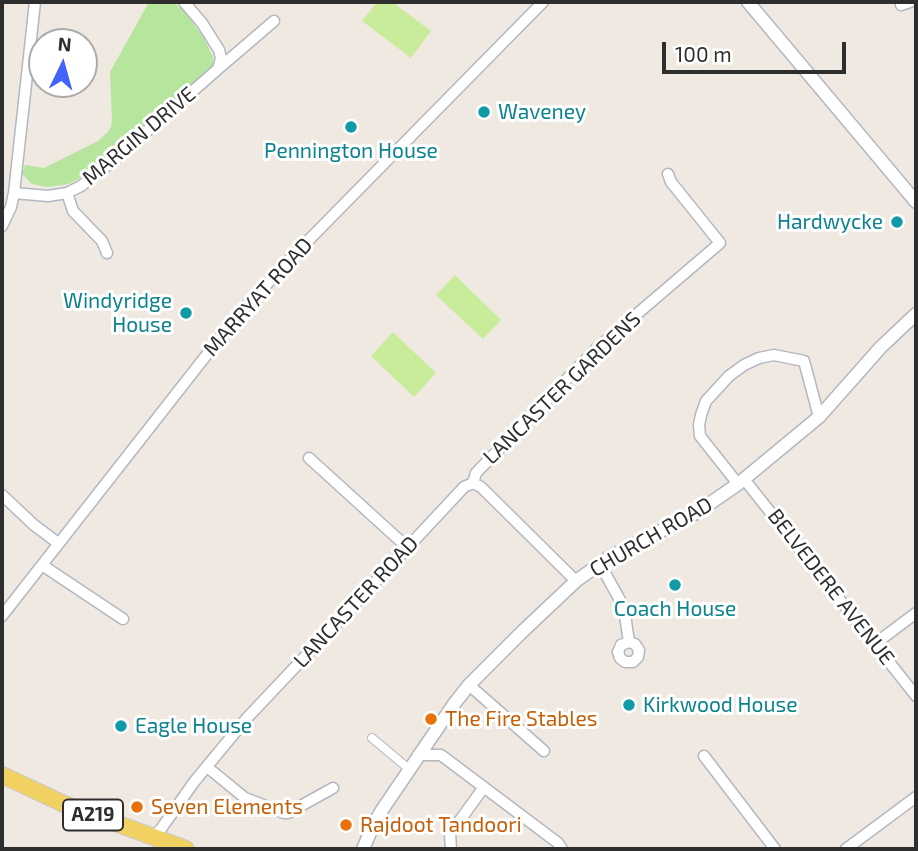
<!DOCTYPE html>
<style>
body{margin:0}
#map{position:relative;width:918px;height:851px;overflow:hidden;background:#efe9e1;font-family:"Exo 2",sans-serif}
canvas{display:block}
.frame{position:absolute;inset:0;border:4px solid #2e2e2e;pointer-events:none}
.north{position:absolute;left:28px;top:28px;width:70px;height:70px;box-sizing:border-box;background:#fff;border:2px solid #ababab;border-radius:50%;rotate:5deg;font-size:19px;font-weight:700;line-height:28px;text-align:center;color:#2e2e2e}
.north::after{content:'';display:block;margin:auto;width:24px;height:32px;background:#4264fb;clip-path:polygon(50% 0,100% 100%,50% 72%,0 100%)}
.scale{position:absolute;left:662px;top:42px;width:184px;height:32px;box-sizing:border-box;border:4px solid #2e2e2e;border-top:0;padding-left:9px;font-size:21px;line-height:24px;white-space:nowrap;color:#2e2e2e;-webkit-text-stroke:5px #fff;paint-order:stroke}
</style>
<div id="map">
<canvas width="918" height="851"></canvas>
<div class="frame"></div>
<div class="north">N</div>
<div class="scale">100 m</div>
</div>
<script>
const ctx = document.querySelector('canvas').getContext('2d');
ctx.lineJoin = 'round';
function paint(path, color) { ctx.fillStyle = color; ctx.fill(path, 'evenodd'); }
const toPath = rows => new Path2D(rows.map(r => 'M' + r).join(''));
function trace(path, color, width, dash) { ctx.strokeStyle = color; ctx.lineWidth = width; ctx.lineCap = dash ? 'butt' : 'round'; ctx.setLineDash(dash || []); ctx.stroke(path); }
function write(font, color, halo, rows, align = 'center') {
  ctx.font = font + ' "Exo 2",sans-serif'; ctx.lineWidth = 6; ctx.setLineDash([]); ctx.textBaseline = 'middle'; ctx.strokeStyle = halo; ctx.fillStyle = color; for (const [text, x, y, turn = 0] of rows) {
    ctx.save(); ctx.translate(x, y); ctx.rotate((+turn || 0) * Math.PI / 180); ctx.textAlign = isNaN(turn) ? turn : align; if (halo) ctx.strokeText(text, 0, 0); ctx.fillText(text, 0, 0); ctx.restore();
  }
}
paint(toPath([
 [149,2,173,2,186,13,204,38,213,57,213,66,91,172,69,184,47,187,32,184,22,174,25,165,44,168,98,141,108,132,111,126,112,120,110,72]
]), '#b6e59e');
paint(toPath([
 [377,2,392,2,431,31,411,58,362,21],
 [455,275,501,320,483,339,436,295],
 [393,332,436,373,414,397,371,356]
]), '#c9ec9a');
const pedestrian = toPath([
 [372,738,409,769]
]);
const minor = toPath([
 [901,5,910,2],
 [218,69,274,21],
 [14,193,48,196,67,193,81,186,113,161,218,69,221,58,219,50,202,23,184,2],
 [67,193,73,211,102,241,107,253],
 [2,226,11,207,14,193,35,2],
 [309,458,408,548],
 [744,479,916,696],
 [473,483,476,473,596,349,720,243,671,182,668,174],
 [473,483,481,487,576,581],
 [738,484,700,436,699,425,701,415,706,401,729,376,744,365,759,358,774,355,804,361,819,417],
 [2,495,34,525,58,543],
 [600,564,621,602,625,615,629,642,621,645,618,652,620,658,625,662,633,662,638,657,639,650,635,644,629,642],
 [42,565,123,619],
 [2,616,223,334,253,299,293,256,543,2],
 [876,643,916,613],
 [469,685,544,751],
 [418,755,441,755,558,843,562,849],
 [704,756,775,849],
 [207,767,245,798,284,813,288,813,333,788],
 [152,837,161,829,194,782,247,718,367,591,464,487,473,483],
 [451,849,450,834,484,787],
 [846,849,916,797]
]);
const tertiary = toPath([
 [748,2,916,202],
 [363,849,372,828,382,810,454,704,469,685,523,631,576,581,608,558,696,513,738,484,819,417,881,347,916,314]
]);
const primary = toPath([
 [2,775,64,804,186,849]
]);
trace(pedestrian, '#b4b7c1', 10);
trace(minor, '#b4b7c1', 13);
trace(tertiary, '#b4b7c1', 15);
trace(primary, '#c9c9c9', 18);
trace(pedestrian, '#fff', 8);
trace(minor, '#fff', 10);
trace(tertiary, '#fff', 12);
trace(primary, '#f2d163', 16);
for (const [x, y, r, color] of [
 [484,112,7,"#0f9aa8"],
 [351,127,7,"#0f9aa8"],
 [897,222,7,"#0f9aa8"],
 [186,313,7,"#0f9aa8"],
 [675,585,7,"#0f9aa8"],
 [629,705,7,"#0f9aa8"],
 [431,719,7,"#e8710a"],
 [121,726,7,"#0f9aa8"],
 [137,807,7,"#e8710a"],
 [346,825,7,"#e8710a"]
]) { const dot = new Path2D(); dot.arc(x, y, r, 0, 2 * Math.PI); ctx.fillStyle = color; ctx.fill(dot); trace(dot, '#fff', 2.5); }
for (const [x, y, w] of [
 [93,815,60]
]) { const box = new Path2D(); box.roundRect(x - w / 2, y - 15.5, w, 31, 5); ctx.fillStyle = '#fff'; ctx.fill(box); trace(box, '#2e2e2e', 2); }
write('bold 19px', '#2e2e2e', null, [
 ["A219",93,815]
]);
write('21px', '#0d838f', '#fff', [
 ["Waveney",498,112],
 ["Pennington House",351,151,"center"],
 ["Hardwycke",883,222,"right"],
 ["Windyridge",172,301,"right"],
 ["House",172,325,"right"],
 ["Coach House",675,609,"center"],
 ["Kirkwood House",643,705],
 ["Eagle House",135,726]
], 'left');
write('21px', '#2e2e2e', '#fff', [
 ["MARGIN DRIVE",139,136,-40],
 ["MARRYAT ROAD",258,297,-48],
 ["LANCASTER GARDENS",562,388,-44],
 ["CHURCH ROAD",651,537,-30],
 ["BELVEDERE AVENUE",831,587,52],
 ["LANCASTER ROAD",356,602,-47]
]);
write('21px', '#c56008', '#fff', [
 ["The Fire Stables",445,719],
 ["Seven Elements",151,807],
 ["Rajdoot Tandoori",360,825]
], 'left');
</script>
